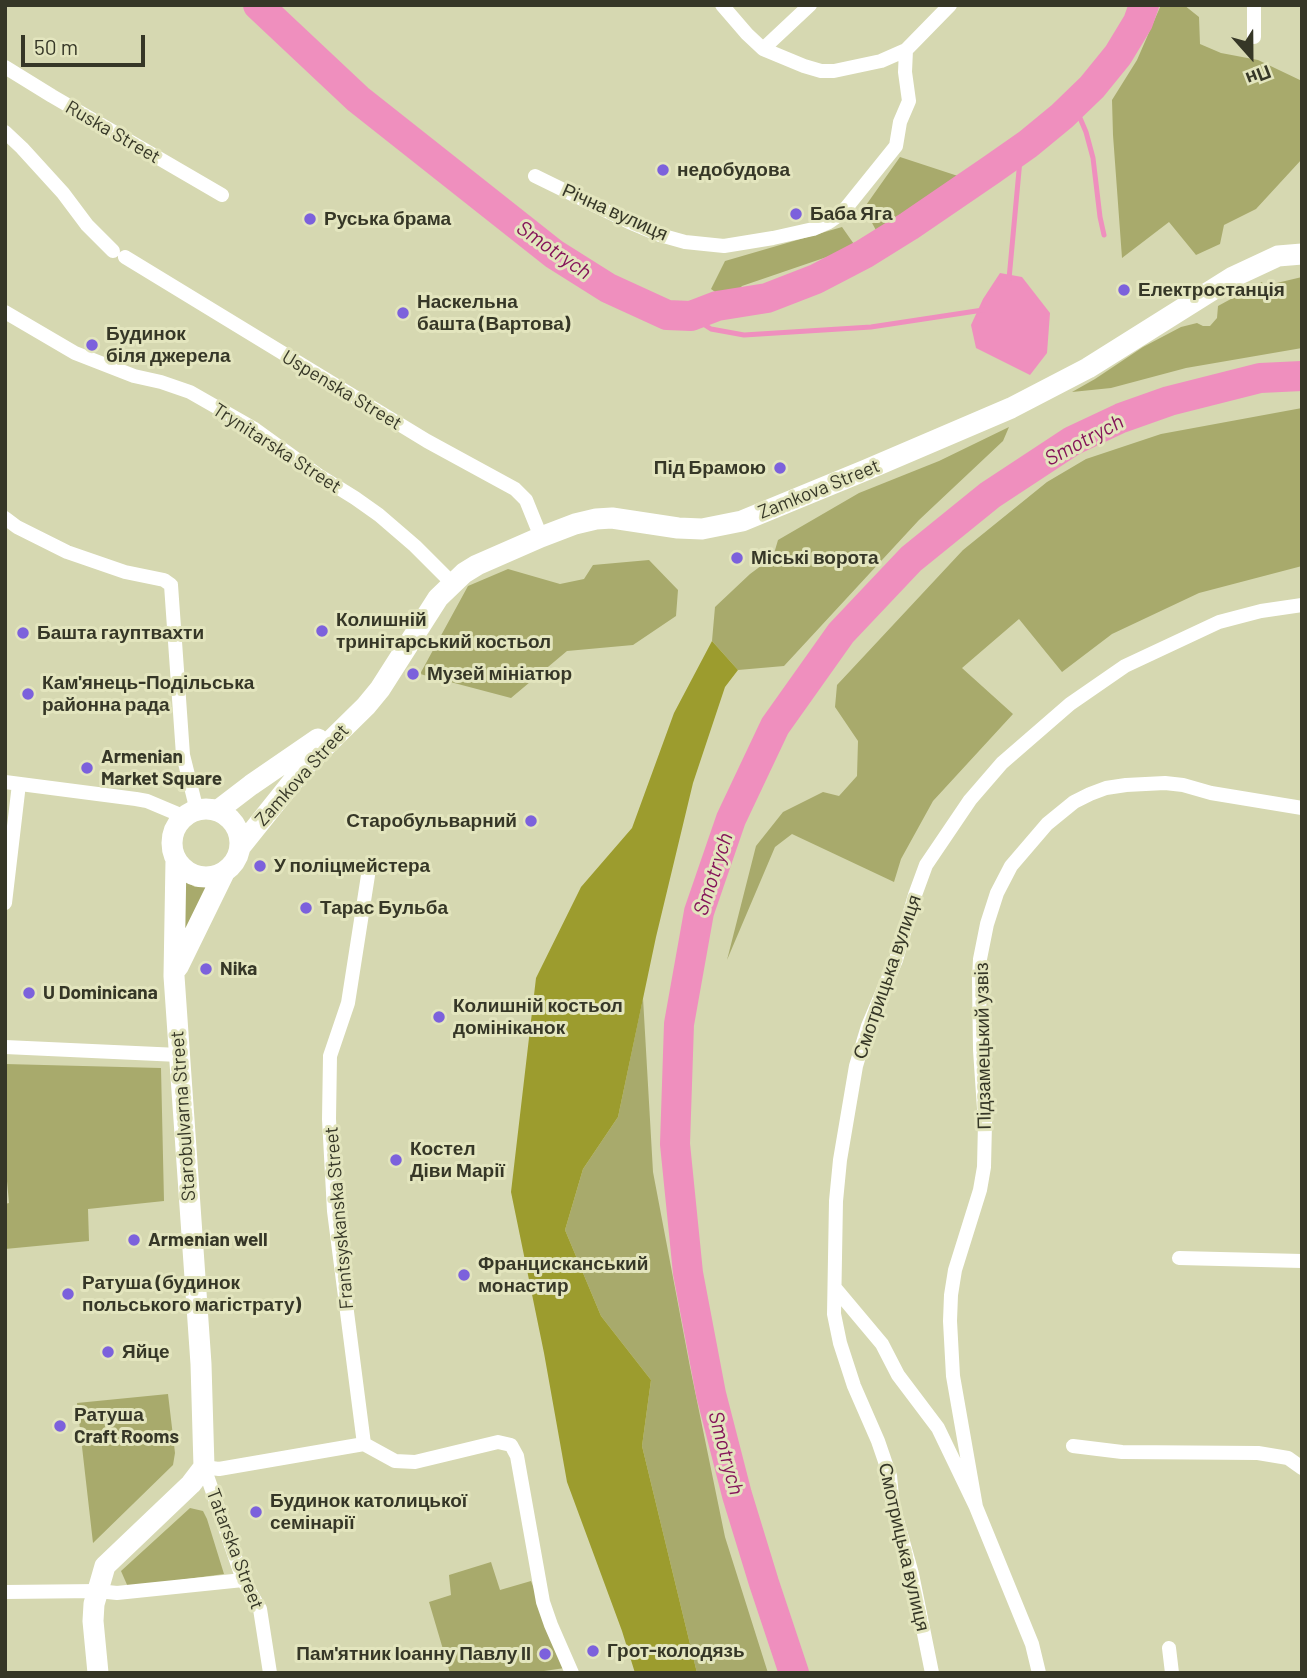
<!DOCTYPE html>
<meta charset="utf-8">
<style>
body{margin:0}
#map{position:relative;width:1307px;height:1678px;overflow:hidden;background:#d6d8b1;font-family:Barlow,sans-serif}
canvas{display:block}
.frame{position:absolute;inset:0;border:7px solid #363727;pointer-events:none}
.north{position:absolute;left:1216px;top:21px;width:70px;height:70px;-webkit-text-stroke:5px #e3e5be;paint-order:stroke;rotate:159deg;font-size:19px;font-weight:700;line-height:28px;text-align:center;color:#363727}
.north::after{content:'';display:block;margin:auto;width:24px;height:32px;background:#363727;clip-path:polygon(50% 0,100% 100%,50% 72%,0 100%)}
.scale{position:absolute;left:21px;top:35px;width:124px;height:32px;box-sizing:border-box;border:4px solid #363727;border-top:0;padding-left:9px;font-size:21px;line-height:24px;white-space:nowrap;color:#363727;-webkit-text-stroke:5px #e3e5be;paint-order:stroke}
</style>
<div id="map">
<canvas width="1307" height="1678"></canvas>
<div class="frame"></div>
<div class="north">Пн</div>
<div class="scale">50 m</div>
</div>
<script>
const ctx = document.querySelector('canvas').getContext('2d');
ctx.lineJoin = 'round';
function paint(path, color) { ctx.fillStyle = color; ctx.fill(path, 'evenodd'); }
const toPath = rows => new Path2D(rows.map(r => 'M' + r).join(''));
function trace(path, color, width, dash) { ctx.strokeStyle = color; ctx.lineWidth = width; ctx.lineCap = dash ? 'butt' : 'round'; ctx.setLineDash(dash || []); ctx.stroke(path); }
function write(font, color, halo, rows, align = 'center') {
  ctx.font = font + ' Barlow,sans-serif'; ctx.lineWidth = 6; ctx.setLineDash([]); ctx.textBaseline = 'middle'; ctx.strokeStyle = halo; ctx.fillStyle = color; for (const [text, x, y, turn = 0] of rows) {
    ctx.save(); ctx.translate(x, y); ctx.rotate((+turn || 0) * Math.PI / 180); ctx.textAlign = isNaN(turn) ? turn : align; if (halo) ctx.strokeText(text, 0, 0); ctx.fillText(text, 0, 0); ctx.restore();
  }
}
paint(toPath([
 [1161,5,1184,5,1199,17,1200,44,1221,53,1258,60,1302,81,1302,159,1256,209,1224,225,1220,244,1196,255,1169,222,1122,258,1113,135,1112,100,1137,60],
 [900,157,961,177,878,234,864,208],
 [842,227,856,247,742,286,728,301,711,289,725,261],
 [1302,277,1302,348,1186,368,1111,388,1072,392,1095,379,1143,347,1181,327,1197,323,1203,326,1210,326,1217,318,1218,306,1262,282,1264,286],
 [1302,408,1302,566,1199,593,1112,634,1062,672,1019,619,962,668,1013,714,933,801,901,859,894,882,792,834,775,847,727,960,756,846,783,812,823,792,839,796,857,776,858,741,835,707,837,685,963,550,1047,482,1086,459,1161,434],
 [1009,427,1003,441,919,520,784,666,738,670,712,641,715,607,750,574,773,557,778,540,859,493,939,461],
 [649,560,678,590,676,616,633,645,567,651,511,698,420,674,468,586,508,569,560,584,584,579,593,565],
 [183,880,195,887,209,885,184,944],
 [643,998,653,1172,690,1367,725,1537,768,1673,697,1673,642,1446,651,1380,601,1316,565,1230,583,1169,618,1117],
 [5,1064,161,1068,164,1201,88,1209,89,1241,5,1249,5,1204,9,1203,5,1159],
 [168,1394,175,1453,173,1465,93,1543,77,1403],
 [190,1508,203,1511,207,1519,224,1574,128,1587,121,1571],
 [491,1562,500,1590,531,1581,565,1668,530,1673,450,1673,429,1602,451,1595,449,1575]
]), '#a8aa6c');
paint(toPath([
 [712,641,738,670,725,687,693,783,656,937,618,1117,583,1169,565,1230,601,1316,651,1380,642,1446,697,1673,635,1673,622,1631,567,1482,544,1353,511,1192,536,978,581,887,632,828,674,713]
]), '#9c9c2e');
paint(toPath([
 [1000,273,1022,277,1050,313,1047,353,1030,375,976,348,971,325,983,299]
]), '#ef8fbe');
trace(toPath([
 [1074,104,1086,132,1093,158,1100,217,1104,235],
 [1009,279,1021,149],
 [691,316,711,329,744,335,871,327,983,310]
]), '#ef8fbe', 5);
trace(toPath([
 [258,5,358,99,554,254,608,288,667,315,691,316,717,306,767,298,816,279,864,254,909,226,991,170,1028,144,1062,116,1092,87,1118,55,1138,22,1144,5],
 [794,1673,764,1583,737,1495,711,1394,688,1273,675,1144,679,1024,699,912,731,819,775,726,841,633,911,559,990,495,1072,441,1121,418,1169,401,1260,378,1302,376]
]), '#ef8fbe', 30);
trace(toPath([
 [722,5,747,34,763,49,804,66,821,71,834,71,881,61,906,50,950,5],
 [1254,5,1254,37],
 [763,49,810,5],
 [5,67,52,96,222,195],
 [5,132,22,148,63,193,87,225,113,251],
 [535,176,629,222,660,235,685,242,724,246,773,238,813,229,829,222,842,213,896,146,900,122,909,101,905,72,906,50],
 [125,257,427,441,515,489,526,500,541,537],
 [5,312,75,353,134,376,161,382,190,392,253,428,318,475,355,498,379,515,415,546,452,583],
 [5,518,17,527,67,552,125,572,164,580,171,585,183,755,197,811],
 [5,782,136,799,147,801,185,817],
 [5,903,19,784],
 [5,1047,179,1055],
 [1179,1258,1302,1261],
 [835,1288,882,1344,898,1375,938,1428,976,1507,1032,1644,1039,1673],
 [364,1444,334,1211,329,1119,330,1056,348,1003,369,869],
 [1073,1446,1122,1452,1258,1453,1288,1458,1302,1468],
 [976,1507,953,1376,950,1321,951,1295,955,1270,980,1190,984,1167,985,1123,980,1050,979,978,980,959,987,924,997,893,1011,866,1047,824,1074,802,1090,794,1106,788,1126,785,1165,783,1183,785,1211,793,1302,808],
 [5,1592,98,1591,117,1593,243,1580],
 [1169,1648,1172,1673],
 [270,1673,260,1609,243,1580,204,1467,219,1469,364,1444,395,1461,415,1462,498,1442,511,1445,517,1456,543,1602,551,1625,572,1673],
 [932,1673,912,1574,893,1506,890,1476,878,1441,854,1386,840,1343,834,1314,836,1201,840,1160,856,1066,868,1026,896,960,915,895,926,865,970,800,1002,763,1070,704,1125,666,1219,622,1261,611,1302,605]
]), '#fff', 14);
trace(toPath([
 '172 843a34 34 0 1 1 68 0a34 34 0 1 1-68 0Z',
 [217,811,251,785,318,739],
 [241,846,305,766,366,706,380,689,438,598,464,573,477,565,541,537,575,524,596,519,612,518,678,528,702,529,742,521,866,470,1011,408,1088,368,1233,277,1278,256,1302,254],
 [178,967,224,873],
 [98,1673,93,1621,94,1604,105,1566,191,1484,204,1467,201,1364,174,976,176,860]
]), '#fff', 21);
for (const [x, y, r, color] of [
 [663,170,7,"#7c61dc"],
 [796,214,7,"#7c61dc"],
 [310,219,7,"#7c61dc"],
 [1124,290,7,"#7c61dc"],
 [403,313,7,"#7c61dc"],
 [92,345,7,"#7c61dc"],
 [780,468,7,"#7c61dc"],
 [737,558,7,"#7c61dc"],
 [322,631,7,"#7c61dc"],
 [23,633,7,"#7c61dc"],
 [413,674,7,"#7c61dc"],
 [28,694,7,"#7c61dc"],
 [87,768,7,"#7c61dc"],
 [531,821,7,"#7c61dc"],
 [260,866,7,"#7c61dc"],
 [306,908,7,"#7c61dc"],
 [206,969,7,"#7c61dc"],
 [29,993,7,"#7c61dc"],
 [439,1017,7,"#7c61dc"],
 [396,1160,7,"#7c61dc"],
 [134,1240,7,"#7c61dc"],
 [464,1275,7,"#7c61dc"],
 [68,1294,7,"#7c61dc"],
 [108,1352,7,"#7c61dc"],
 [60,1426,7,"#7c61dc"],
 [256,1512,7,"#7c61dc"],
 [593,1651,7,"#7c61dc"],
 [545,1654,7,"#7c61dc"]
]) { const dot = new Path2D(); dot.arc(x, y, r, 0, 2 * Math.PI); ctx.fillStyle = color; ctx.fill(dot); trace(dot, '#e3e5be', 2.5); }
write('19px', '#363727', '#e3e5be', [
 ["Ruska Street",113,132,30],
 ["Річна вулиця",615,212,24],
 ["Uspenska Street",342,390,31],
 ["Trynitarska Street",277,448,33],
 ["Zamkova Street",819,489,-22],
 ["Zamkova Street",302,775,-48],
 ["Смотрицька вулиця",887,977,-71],
 ["Підзамецький узвіз",983,1046,-91],
 ["Starobulvarna Street",183,1116,-94],
 ["Frantsyskanska Street",339,1218,-95],
 ["Смотрицька вулиця",904,1547,77],
 ["Tatarska Street",235,1549,69]
]);
write('bold 19px', '#363727', '#e3e5be', [
 ["недобудова",677,170],
 ["Баба Яга",810,214],
 ["Руська брама",324,219],
 ["Електростанція",1138,290],
 ["Наскельна",417,302],
 ["башта (Вартова)",417,324],
 ["Будинок",106,334],
 ["біля джерела",106,356],
 ["Під Брамою",766,468,"right"],
 ["Міські ворота",751,558],
 ["Колишній",336,620],
 ["тринітарський костьол",336,642],
 ["Башта гауптвахти",37,633],
 ["Музей мініатюр",427,674],
 ["Кам'янець-Подільська",42,683],
 ["районна рада",42,705],
 ["Armenian",101,757],
 ["Market Square",101,779],
 ["Старобульварний",517,821,"right"],
 ["У поліцмейстера",274,866],
 ["Тарас Бульба",320,908],
 ["Nika",220,969],
 ["U Dominicana",43,993],
 ["Колишній костьол",453,1006],
 ["домініканок",453,1028],
 ["Костел",410,1149],
 ["Діви Марії",410,1171],
 ["Armenian well",148,1240],
 ["Францисканський",478,1264],
 ["монастир",478,1286],
 ["Ратуша (будинок",82,1283],
 ["польського магістрату)",82,1305],
 ["Яйце",122,1352],
 ["Ратуша",74,1415],
 ["Craft Rooms",74,1437],
 ["Будинок католицької",270,1501],
 ["семінарії",270,1523],
 ["Грот-колодязь",607,1651],
 ["Пам'ятник Iоанну Павлу II",531,1654,"right"]
], 'left');
write('italic 21px', '#851459', '#e3e5be', [
 ["Smotrych",554,250,35],
 ["Smotrych",1084,440,-28],
 ["Smotrych",713,874,-72],
 ["Smotrych",726,1453,75]
]);
</script>
